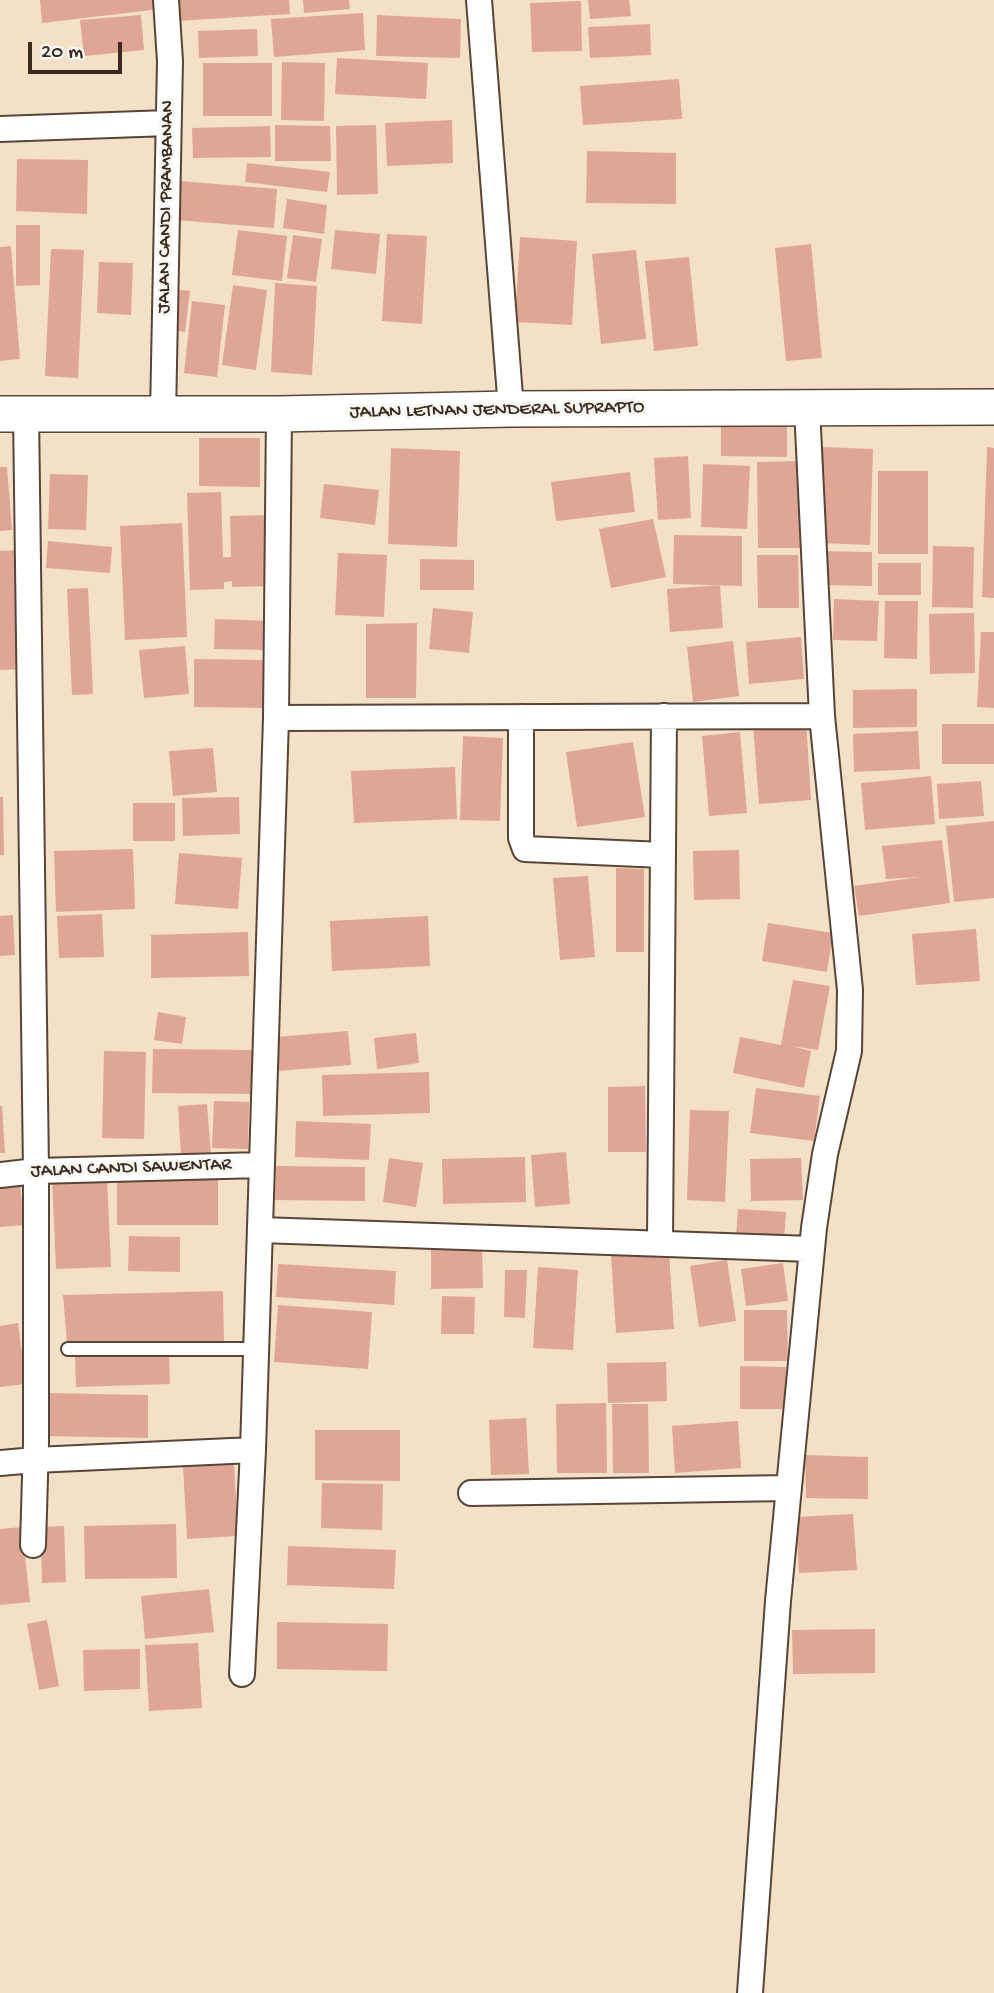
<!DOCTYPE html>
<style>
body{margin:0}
#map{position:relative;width:994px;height:1993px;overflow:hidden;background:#f4e0c7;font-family:"Gochi Hand",sans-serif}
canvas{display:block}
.scale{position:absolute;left:28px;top:42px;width:94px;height:32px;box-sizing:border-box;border:4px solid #3b2a1e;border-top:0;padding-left:9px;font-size:21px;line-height:24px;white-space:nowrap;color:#3b2a1e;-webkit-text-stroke:5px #f6f6f2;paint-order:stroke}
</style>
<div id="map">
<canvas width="994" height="1993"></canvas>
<div class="scale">20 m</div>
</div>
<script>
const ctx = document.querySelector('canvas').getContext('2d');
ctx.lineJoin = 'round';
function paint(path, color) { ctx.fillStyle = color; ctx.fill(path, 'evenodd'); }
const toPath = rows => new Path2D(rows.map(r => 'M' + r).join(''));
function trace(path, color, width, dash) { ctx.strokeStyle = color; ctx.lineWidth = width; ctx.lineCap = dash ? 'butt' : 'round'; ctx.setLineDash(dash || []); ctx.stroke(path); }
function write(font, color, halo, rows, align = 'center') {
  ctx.font = font + ' "Gochi Hand",sans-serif'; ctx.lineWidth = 6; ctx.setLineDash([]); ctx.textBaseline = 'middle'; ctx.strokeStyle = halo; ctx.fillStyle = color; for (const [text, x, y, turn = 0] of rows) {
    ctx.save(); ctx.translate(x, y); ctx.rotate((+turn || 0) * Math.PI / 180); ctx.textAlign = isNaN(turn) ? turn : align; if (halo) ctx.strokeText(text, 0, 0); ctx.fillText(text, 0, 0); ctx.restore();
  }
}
paint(toPath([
 [40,0,159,0,160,9,42,23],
 [175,0,289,0,290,14,177,21],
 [303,0,349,0,350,9,304,13],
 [588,0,629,0,631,16,590,19],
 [581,1,582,51,532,52,530,3],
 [363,13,365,50,274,57,271,19],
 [141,15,144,50,84,56,80,20],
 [377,15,461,19,460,58,376,56],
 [650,24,651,55,590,58,588,27],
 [257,29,258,56,199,58,198,31],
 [337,58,428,63,426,99,335,94],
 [282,62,325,63,324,121,281,120],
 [203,63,272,63,272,116,203,116],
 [679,79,682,119,583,125,580,86],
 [452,120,453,163,387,166,385,123],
 [275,125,330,126,331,161,275,161],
 [376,125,378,194,337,195,336,126],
 [270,126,271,157,193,158,192,128],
 [587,151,676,153,676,204,586,203],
 [17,159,88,160,87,214,16,211],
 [247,163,330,172,327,192,245,182],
 [180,181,277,189,274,228,177,220],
 [287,199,327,205,324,234,283,228],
 [16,225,40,225,40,285,16,286],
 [238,230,287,236,282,281,232,275],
 [335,230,380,234,376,274,331,269],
 [387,234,427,236,422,324,382,321],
 [293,235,322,239,316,282,287,278],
 [520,237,577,241,572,325,515,322],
 [811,244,822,358,786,361,775,248],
 [11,246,20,359,0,361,0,247],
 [51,249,84,250,78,378,45,376],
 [636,250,646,339,601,344,592,254],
 [689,257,698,346,654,351,645,261],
 [99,262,133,263,131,315,97,313],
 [275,283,317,286,312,375,271,372],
 [233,285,267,290,256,370,222,365],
 [172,289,190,291,185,332,168,330],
 [192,301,225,305,217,377,184,373],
 [721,418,787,419,787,457,721,456],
 [199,438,260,438,260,487,199,486],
 [823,447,873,449,870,545,820,543],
 [987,447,994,448,994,598,982,597],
 [391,448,460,451,457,547,388,544],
 [688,456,691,518,658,520,654,458],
 [800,461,801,548,758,548,757,462],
 [703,464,750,466,747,529,701,527],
 [0,467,7,467,12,530,0,531],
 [878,471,928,471,928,554,878,554],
 [630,472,635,512,556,521,551,482],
 [50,474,88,475,86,530,48,529],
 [324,484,379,490,375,525,320,518],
 [221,492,223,557,231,557,230,516,271,515,272,586,232,587,232,581,224,582,224,589,190,590,187,493],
 [653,519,666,577,611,588,599,529],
 [182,523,187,637,125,640,120,526],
 [674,535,742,536,742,586,673,584],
 [48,541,112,547,110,573,46,568],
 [933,546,974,547,973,608,932,607],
 [22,550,27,669,0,670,0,551],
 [817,551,872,552,872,586,817,585],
 [338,553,387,555,384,617,335,615],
 [757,555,798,555,799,608,758,608],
 [420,559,474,560,474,590,420,590],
 [878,563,921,563,921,595,878,595],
 [720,585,723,628,670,632,667,589],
 [88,588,93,694,72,695,67,589],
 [834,599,879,601,877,641,833,640],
 [885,601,918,601,917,659,884,658],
 [433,608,473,612,469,653,429,649],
 [974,613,975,673,930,674,929,614],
 [215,619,269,621,268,650,214,649],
 [417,623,416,698,366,698,366,624],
 [981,632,994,632,994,708,977,707],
 [801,637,804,679,749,684,746,642],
 [733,641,739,696,693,702,687,647],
 [185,646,189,694,144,698,139,650],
 [194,659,266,660,265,708,194,707],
 [917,689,917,727,853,728,853,690],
 [806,720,811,800,759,804,753,724],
 [942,724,994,724,994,764,942,764],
 [918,731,920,769,854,772,853,734],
 [740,732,747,813,709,816,702,736],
 [463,736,503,738,500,821,460,820],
 [633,742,645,817,577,827,566,752],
 [213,748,217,792,173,796,169,751],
 [455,767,457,819,354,823,351,771],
 [931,776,935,824,865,830,861,783],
 [981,781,984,816,939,819,937,784],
 [0,797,3,797,4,855,0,855],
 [239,797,240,834,183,836,182,798],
 [133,803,175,803,175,841,133,841],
 [994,821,994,898,954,902,946,826],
 [942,840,950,903,859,916,854,886,920,877,886,879,882,846],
 [133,849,135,909,56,912,54,851],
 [739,850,740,899,694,900,693,851],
 [179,853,242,858,238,909,175,904],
 [616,868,644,869,644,952,616,952],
 [588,876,595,957,560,960,553,878],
 [102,914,104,957,59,958,57,916],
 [13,915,15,955,0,956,0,916],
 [428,916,430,966,332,971,330,921],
 [768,923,833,933,827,972,762,961],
 [976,929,980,981,916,985,912,934],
 [248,932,249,976,151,978,151,935],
 [793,980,830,986,818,1050,791,1046,811,1051,804,1088,733,1073,740,1037,781,1045],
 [158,1012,186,1017,182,1044,154,1040],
 [348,1031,351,1065,278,1071,275,1037],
 [416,1033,419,1063,377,1069,374,1038],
 [153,1049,254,1050,253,1094,152,1093],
 [104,1051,146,1052,144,1139,102,1138],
 [429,1072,430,1113,323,1116,322,1075],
 [645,1086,646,1152,608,1152,608,1087],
 [756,1088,820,1096,814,1141,750,1133],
 [214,1101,249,1102,248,1149,212,1148],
 [207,1104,211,1155,181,1157,178,1106],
 [0,1106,2,1106,5,1153,0,1153],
 [690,1110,729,1111,725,1202,687,1200],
 [296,1121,371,1124,369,1160,295,1157],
 [566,1152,570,1204,535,1207,531,1155],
 [525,1157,526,1202,443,1204,442,1159],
 [389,1158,423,1163,416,1207,383,1202],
 [801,1158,803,1200,751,1201,750,1159],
 [276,1166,365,1167,365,1201,275,1200],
 [117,1173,218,1173,218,1225,117,1225],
 [107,1176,111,1267,56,1269,52,1178],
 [20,1184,24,1225,0,1227,0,1186],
 [738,1209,786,1212,784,1240,736,1236],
 [129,1236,180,1237,180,1272,128,1271],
 [431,1246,482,1246,483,1288,431,1289],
 [669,1252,674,1329,616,1333,611,1255],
 [727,1260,736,1321,699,1327,690,1266],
 [783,1263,788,1301,746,1306,741,1269],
 [278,1264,396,1271,394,1305,276,1297],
 [538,1267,578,1270,573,1350,533,1348],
 [505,1270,527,1270,525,1318,504,1317],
 [223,1291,224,1343,67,1343,63,1295],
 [442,1296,475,1297,474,1334,441,1334],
 [278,1305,372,1312,368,1369,274,1362],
 [744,1310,787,1310,788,1361,744,1361],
 [18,1323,26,1384,0,1387,0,1326],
 [169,1354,170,1384,76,1387,75,1357],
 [666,1362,667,1401,608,1403,607,1363],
 [740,1366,786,1367,786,1409,740,1409],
 [44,1393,148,1395,148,1438,43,1436],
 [606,1403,607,1473,557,1473,556,1404],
 [612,1404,648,1404,649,1473,613,1473],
 [526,1418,529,1474,491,1475,489,1420],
 [738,1421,741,1468,675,1473,672,1426],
 [315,1430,400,1430,400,1481,315,1480],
 [805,1455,868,1457,868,1499,806,1498],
 [234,1464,238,1536,187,1539,183,1466],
 [322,1483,383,1484,382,1530,321,1528],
 [853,1514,857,1570,799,1573,796,1517],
 [176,1524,177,1578,85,1579,84,1526],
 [64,1526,66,1582,42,1583,41,1527],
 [22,1527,30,1602,0,1605,0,1529],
 [288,1546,396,1550,394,1589,287,1585],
 [209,1589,214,1632,145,1639,141,1596],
 [47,1620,59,1686,39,1690,27,1624],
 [277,1622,388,1624,387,1671,277,1669],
 [875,1629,875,1673,793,1674,792,1630],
 [198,1643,202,1708,149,1711,145,1645],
 [140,1649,140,1689,84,1691,83,1650]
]), '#dfa695');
const lane = toPath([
 [68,1349,255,1349]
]);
const street = toPath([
 [479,0,511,409],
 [0,129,168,123],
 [26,413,36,1171,36,1443,33,1545],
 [163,414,170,61,166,0],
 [521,717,521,838,525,849,663,855],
 [276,718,822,716],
 [0,1175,36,1171,261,1165],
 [260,1230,812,1249],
 [660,1243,664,716],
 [0,1463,35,1460,253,1450],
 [471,1493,789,1488],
 [242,1674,253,1450,276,718,279,414],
 [750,1993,778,1601,814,1228,825,1154,849,1051,850,990,822,716,807,408]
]);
const secondary = toPath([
 [0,414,279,414,511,409,994,407]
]);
trace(lane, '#574537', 16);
trace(street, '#574537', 28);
trace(secondary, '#574537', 38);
trace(lane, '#fff', 12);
trace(street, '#fff', 24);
trace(secondary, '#fff', 35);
write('19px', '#3b2a1e', '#f6f6f2', [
 ["JALAN CANDI PRAMBANAN",167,207,-89],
 ["JALAN LETNAN JENDERAL SUPRAPTO",497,411,-1],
 ["JALAN CANDI SAWENTAR",131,1169,-2]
]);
</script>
